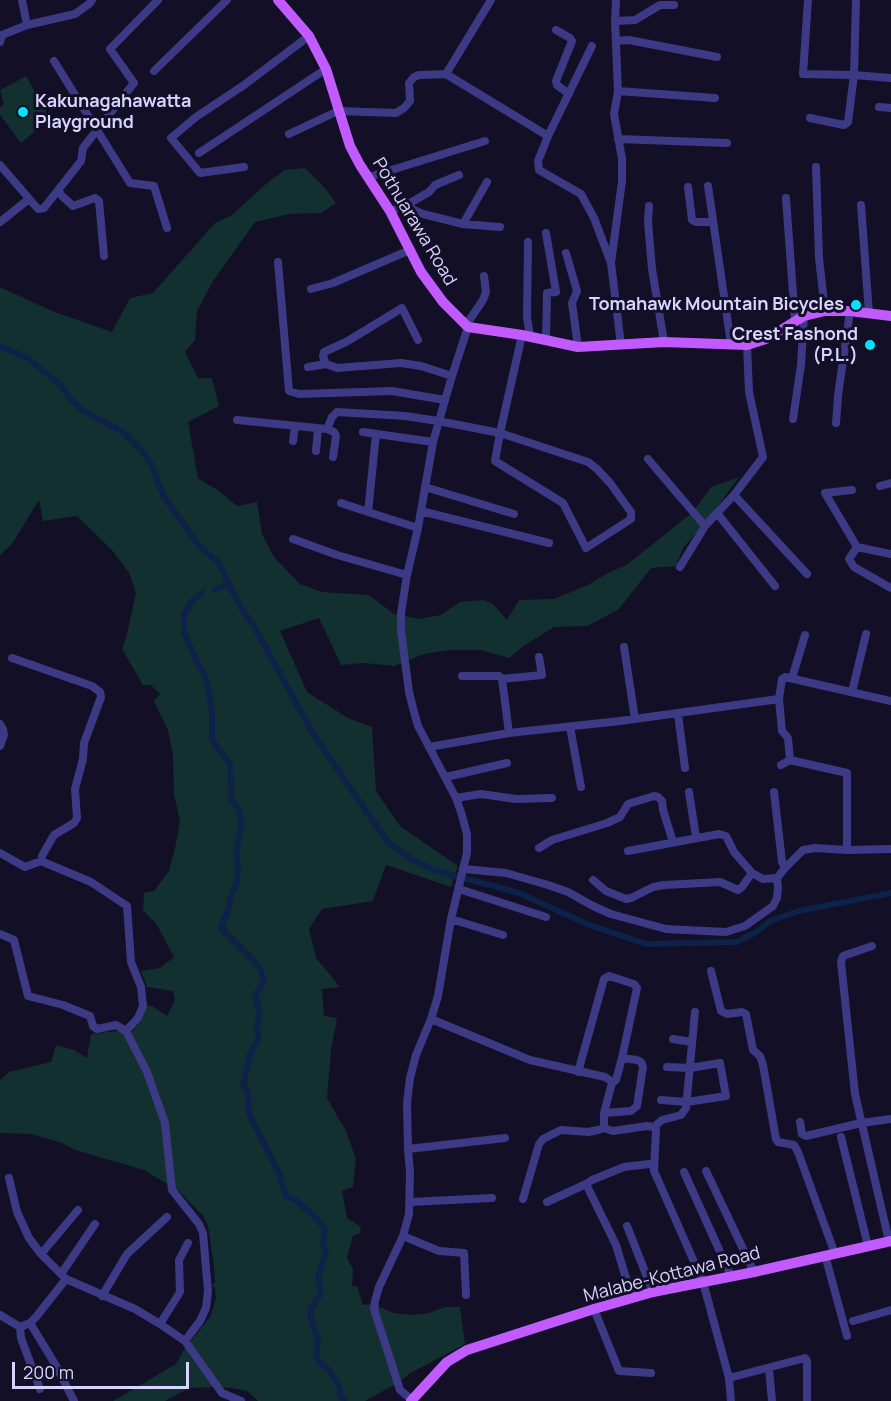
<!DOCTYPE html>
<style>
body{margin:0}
#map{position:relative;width:891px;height:1401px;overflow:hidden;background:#130f26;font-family:Manrope,sans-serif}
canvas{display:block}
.scale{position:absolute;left:12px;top:1362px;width:177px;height:27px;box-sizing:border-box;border:3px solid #d9d4ff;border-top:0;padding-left:8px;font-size:18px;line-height:21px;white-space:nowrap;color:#d9d4ff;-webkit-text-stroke:4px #130f26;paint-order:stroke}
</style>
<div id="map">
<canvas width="891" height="1401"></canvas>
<div class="scale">200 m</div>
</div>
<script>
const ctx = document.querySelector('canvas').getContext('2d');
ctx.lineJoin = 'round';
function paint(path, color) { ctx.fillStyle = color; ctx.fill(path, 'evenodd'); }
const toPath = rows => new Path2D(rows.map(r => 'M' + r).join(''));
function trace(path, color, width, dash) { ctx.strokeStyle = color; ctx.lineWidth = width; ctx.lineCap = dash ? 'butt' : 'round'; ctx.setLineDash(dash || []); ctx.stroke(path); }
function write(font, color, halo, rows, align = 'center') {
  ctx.font = font + ' Manrope,sans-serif'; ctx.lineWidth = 6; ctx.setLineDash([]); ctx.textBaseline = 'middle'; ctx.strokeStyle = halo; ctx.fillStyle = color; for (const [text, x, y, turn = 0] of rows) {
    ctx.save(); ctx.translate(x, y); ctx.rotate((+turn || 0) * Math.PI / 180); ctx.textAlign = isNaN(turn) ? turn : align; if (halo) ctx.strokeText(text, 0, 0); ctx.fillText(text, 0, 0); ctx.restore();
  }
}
paint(toPath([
 [26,76,50,118,21,143,0,115,0,108,4,104,0,90],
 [305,168,325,188,336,203,321,213,289,214,255,222,213,281,197,311,195,340,185,352,198,378,212,378,219,406,188,422,198,478,219,491,237,506,257,502,262,534,274,557,300,584,322,592,369,595,394,614,419,619,441,615,460,602,483,600,493,604,507,620,519,600,554,599,588,585,608,573,628,564,693,512,711,487,739,477,710,517,683,548,676,566,651,568,619,609,588,626,554,627,525,645,509,658,481,650,449,650,424,654,394,666,364,663,341,665,319,618,280,631,307,692,348,718,372,727,376,791,400,826,458,866,451,887,386,865,373,901,322,909,309,929,316,958,340,987,322,989,324,1016,337,1018,331,1051,327,1098,346,1131,356,1159,353,1187,342,1191,347,1218,361,1227,360,1233,353,1236,347,1258,353,1269,352,1286,357,1286,363,1305,373,1304,394,1313,411,1315,429,1313,445,1307,460,1307,465,1344,409,1374,398,1383,365,1401,258,1401,247,1391,232,1388,218,1387,189,1388,165,1401,113,1401,176,1364,184,1350,210,1317,216,1299,215,1288,212,1285,215,1282,214,1267,208,1226,203,1216,180,1192,144,1170,75,1150,62,1143,31,1134,0,1133,0,1080,9,1072,51,1062,56,1045,74,1050,87,1058,91,1034,117,1031,132,1032,141,1021,143,1006,152,1006,167,1016,175,1000,173,991,147,987,141,971,160,968,174,957,157,925,143,910,144,893,154,891,169,871,176,844,180,820,174,795,173,755,168,730,154,701,160,694,151,685,143,685,122,649,127,634,136,593,129,573,112,550,77,516,43,521,39,500,12,544,0,555,0,287,52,311,112,332,130,298,153,293,215,223,232,215,267,183,285,170]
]), '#12302f');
trace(toPath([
 [0,346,26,357,60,384,73,402,85,412,122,431,143,452,150,462,163,495,199,546,218,562,240,606,255,628,312,732,386,840,411,859,434,870,519,893,589,925,646,944,737,942,758,931,770,921,799,911,891,893],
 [215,589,230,584],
 [203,592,192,601,184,615,184,632,194,656,206,678,212,712,212,740,230,764,231,798,239,810,241,826,236,856,238,862,237,883,232,892,228,910,221,928,259,966,264,980,255,996,260,1012,257,1025,258,1039,249,1056,243,1087,248,1091,249,1114,279,1173,286,1196,297,1201,317,1219,325,1229,323,1245,326,1252,318,1276,321,1293,311,1309,310,1317,318,1340,316,1359,329,1370,340,1388,340,1396,344,1401]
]), '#0c2248', 6);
trace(toPath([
 [22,0,27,25],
 [491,0,446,74,548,136,538,161,539,170,581,194,594,218,611,263],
 [616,0,615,21,618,91,614,114,622,159,622,181,611,263,621,345],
 [808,0,803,74,854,75,891,78],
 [615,21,635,20,660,5,674,5],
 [556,30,570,38,572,41,556,81,557,85,569,94],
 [616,41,629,40,717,57],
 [0,42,2,35,27,25,75,14,89,4,92,0],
 [54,61,130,183,154,186,167,228],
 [154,71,227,0],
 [618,91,715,98],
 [879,107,891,108],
 [810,118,844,125,848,122,854,75,856,0],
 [289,134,338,111,396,113,404,108,410,101,409,83,414,77,419,75,446,74],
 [548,136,592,46],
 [618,139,727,143],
 [199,153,326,69],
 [0,165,38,209,44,208,81,161,83,148,97,130,134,83,110,49,158,0],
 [244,167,200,173,171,138,196,117,244,85,309,36],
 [816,167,819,258,825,311],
 [369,177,485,141],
 [708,186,731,344],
 [688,187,692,220,696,222,713,222],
 [58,190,62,196,73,206,95,198,99,201,104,256],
 [786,198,795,321],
 [861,205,869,313],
 [406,206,423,214,463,224,500,227],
 [649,206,648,222,652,269,664,342],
 [390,211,405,206,429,192,435,185,459,175],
 [0,222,29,199],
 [463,224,487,182],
 [528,242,527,317,530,336],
 [566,253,577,291,572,303,578,347],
 [278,262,289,391,299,394,392,391,445,400],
 [311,289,333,283,410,250],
 [466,325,483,300,486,292,484,276],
 [546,340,547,293,556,292,546,233],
 [747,345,749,392,763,457,734,495,717,513,775,586],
 [326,364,323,356,324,352,346,342,402,308,418,340],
 [308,367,326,364,337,368,401,363,421,366,452,376],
 [793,419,801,365,804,316],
 [237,420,327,429,332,417,337,412,405,416,438,421,500,433,588,462,597,469,610,483,631,512,631,519,586,548,563,503,495,461,500,433,522,335],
 [836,423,838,396,850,311],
 [327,429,334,432,336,436,333,457],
 [363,432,433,442],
 [376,434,368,512,418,528],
 [293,441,295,426],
 [316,451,318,429],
 [648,459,705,526],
 [880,486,891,483],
 [425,487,514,514],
 [852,490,825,493,857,547,891,554],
 [734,495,807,574],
 [341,503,368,512],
 [421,511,549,543],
 [293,539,337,555,407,575],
 [857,547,849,559,854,567,891,588],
 [680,567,705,526,717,513],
 [624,647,635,719],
 [12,658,92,686,100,692,101,697,84,743,83,759,75,789,77,818,74,823,54,835,42,856,41,861],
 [462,676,499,676,502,679,509,733],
 [792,678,805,635],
 [502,679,542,675,539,657],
 [852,692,866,634],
 [678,714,685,768],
 [0,724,3,729,4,735,0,746],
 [570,727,581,787],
 [429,747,509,733,620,721,779,699],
 [790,760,847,773,847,850],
 [781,765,790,760,788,738,782,731,779,699,782,679,785,677,891,701],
 [446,777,507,763],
 [689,792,696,837],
 [774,792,782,862,785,868],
 [456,798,481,794,516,799,552,798],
 [539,848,552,840,607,823,620,817,628,804,654,796,658,797,662,801,663,810,673,842],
 [628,851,719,834,726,836,734,852,752,873,763,879,777,878],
 [0,853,25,867,41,861,91,882,127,906,131,962,141,987,143,1006,138,1018,126,1031,147,1072,165,1123,172,1190,199,1224,203,1233,208,1291,206,1308,200,1321,185,1341],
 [464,869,506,873,548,885,568,892,593,906,611,914,666,929,726,932,745,926,773,906,777,898,778,887,777,878,785,868,803,850,815,848,847,850,891,849],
 [593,880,606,891,626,899,631,898,653,887,664,885,720,882,738,890,742,887,752,873],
 [459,889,546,917],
 [451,919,503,935],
 [0,934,14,940,28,996,63,1005,90,1016,93,1026,97,1029,116,1025,126,1031],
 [872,946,843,956,841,962,855,1094,889,1241],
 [711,971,721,1011,727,1014,742,1012,746,1014,753,1050,760,1056,763,1065,776,1139,778,1142,794,1145,798,1152,835,1254],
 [431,1019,530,1060,605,1077,611,1081,612,1083],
 [673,1039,692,1042],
 [578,1072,604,979,609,976,634,984,637,988,622,1058,616,1080,612,1083,604,1113,604,1128,613,1131,647,1126,654,1127,656,1130,654,1171,703,1282,729,1378,731,1401],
 [661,1100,687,1102,726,1096,720,1063,690,1068,667,1067],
 [604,1113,631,1111,637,1106,643,1067,641,1062,637,1060,622,1058],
 [800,1122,802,1134,806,1136,861,1123,891,1119],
 [654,1127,662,1120,681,1115,686,1108,695,1012],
 [841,1137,868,1246],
 [408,1149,505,1138],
 [706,1171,754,1272],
 [684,1172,731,1276],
 [9,1178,17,1212,29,1238,41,1254,66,1279],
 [586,1184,616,1245,632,1298],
 [523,1199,539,1144,543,1139,561,1130,588,1132,598,1130,604,1128],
 [410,1202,492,1198],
 [547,1202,586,1184,592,1180,624,1167,649,1164,654,1166],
 [627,1226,653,1292],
 [403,1236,439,1251,464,1253,466,1295],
 [41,1254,78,1210],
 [825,1255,847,1336],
 [61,1274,95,1224],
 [102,1296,127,1254,167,1217],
 [594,1309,619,1371,651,1373],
 [0,1315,20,1327,30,1323,36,1317,66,1279,135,1309,160,1324,185,1341,222,1393,241,1401],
 [853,1321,891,1310],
 [30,1323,55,1364,74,1401],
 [160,1324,180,1292,179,1260,188,1243],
 [20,1327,21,1338,40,1389],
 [769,1368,772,1401],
 [729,1378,805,1358,807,1361,807,1401],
 [412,1400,400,1390,374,1309,375,1301,379,1287,403,1236,409,1214,410,1173,408,1149,407,1103,410,1078,416,1055,431,1019,438,996,451,919,467,853,467,834,461,812,456,798,418,726,414,712,409,692,401,631,401,613,407,575,418,528,433,442,452,376,468,327]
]), '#3d3a85', 8);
trace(toPath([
 [278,0,309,36,326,69,350,146,360,165,390,211,421,272,443,302,468,327,522,335,578,347,664,342,747,345,766,339,804,316,825,311,850,311,891,316],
 [411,1401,447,1362,467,1350,594,1309,653,1292,754,1272,891,1241]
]), '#c25bff', 10);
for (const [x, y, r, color] of [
 [23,112,6,"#00e5ff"],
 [856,305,6,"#00e5ff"],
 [870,345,6,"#00e5ff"]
]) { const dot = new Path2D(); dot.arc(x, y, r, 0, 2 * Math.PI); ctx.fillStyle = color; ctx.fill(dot); trace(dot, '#130f26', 2); }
write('bold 18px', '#d9d4ff', '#130f26', [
 ["Kakunagahawatta",35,102,"left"],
 ["Playground",35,123,"left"],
 ["Tomahawk Mountain Bicycles",844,305],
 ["Crest Fashond",858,335],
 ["(P.L.)",858,356]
], 'right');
write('18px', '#d9d4ff', '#130f26', [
 ["Pothuarawa Road",414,222,59],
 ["Malabe-Kottawa Road",672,1275,-14]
]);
</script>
